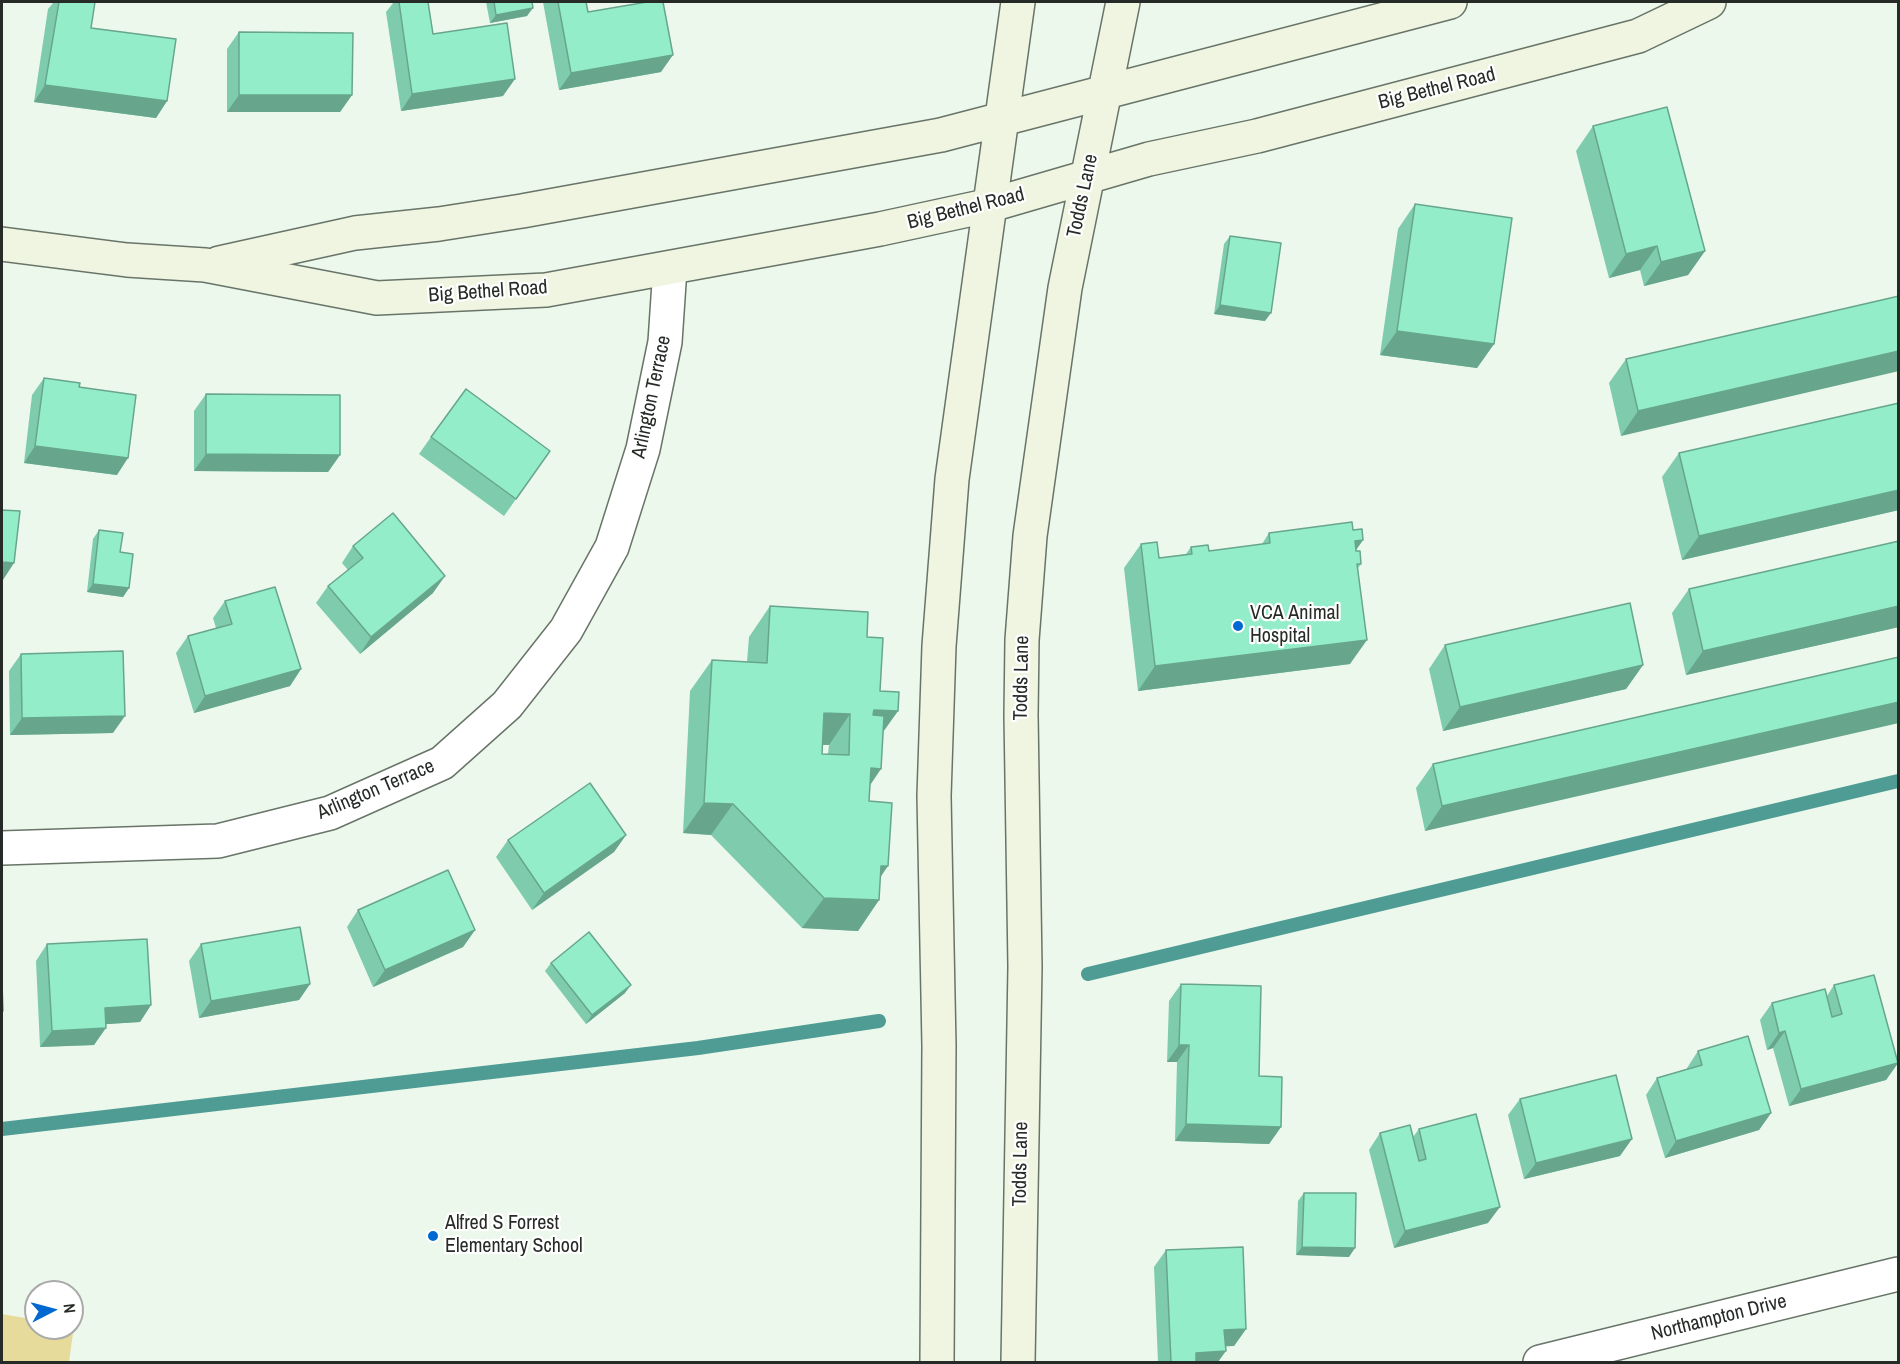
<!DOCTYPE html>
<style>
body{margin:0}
#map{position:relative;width:1900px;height:1364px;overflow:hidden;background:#ecf8eb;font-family:"Archivo Narrow",sans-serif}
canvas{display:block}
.frame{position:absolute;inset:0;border:3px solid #272b27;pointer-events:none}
.north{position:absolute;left:24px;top:1280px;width:60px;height:60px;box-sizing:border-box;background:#fff;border:2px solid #a9aaa9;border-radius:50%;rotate:84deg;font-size:16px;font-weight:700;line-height:24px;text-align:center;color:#272b27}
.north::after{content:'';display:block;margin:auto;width:21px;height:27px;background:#0069d1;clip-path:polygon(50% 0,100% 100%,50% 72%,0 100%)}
</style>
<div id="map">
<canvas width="1900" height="1364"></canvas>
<div class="frame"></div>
<div class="north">N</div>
</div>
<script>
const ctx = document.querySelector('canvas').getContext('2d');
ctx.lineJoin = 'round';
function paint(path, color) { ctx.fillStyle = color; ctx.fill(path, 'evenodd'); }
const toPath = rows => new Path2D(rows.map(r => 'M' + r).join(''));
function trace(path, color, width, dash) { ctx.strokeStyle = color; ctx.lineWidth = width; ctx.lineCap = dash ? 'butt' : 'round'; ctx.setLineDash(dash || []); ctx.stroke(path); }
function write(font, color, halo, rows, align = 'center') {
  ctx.font = font + ' "Archivo Narrow",sans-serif'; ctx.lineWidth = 4.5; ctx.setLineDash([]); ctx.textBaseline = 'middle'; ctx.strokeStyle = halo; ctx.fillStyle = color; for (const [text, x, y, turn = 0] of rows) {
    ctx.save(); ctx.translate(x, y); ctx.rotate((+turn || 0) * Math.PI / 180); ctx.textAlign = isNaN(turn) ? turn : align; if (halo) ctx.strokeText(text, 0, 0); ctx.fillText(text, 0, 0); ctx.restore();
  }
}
paint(toPath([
 [2,1314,36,1320,36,1328,72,1328,74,1326,69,1362,2,1362]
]), '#e6db9a');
trace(toPath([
 [1088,974,1898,781],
 [2,1129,698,1048,879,1021]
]), '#4f9c95', 14);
const minor = toPath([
 [2,848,218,841,330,813,442,763,507,705,566,630,612,547,643,449,665,342,670,268],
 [1540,1362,1898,1274]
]);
const secondary = toPath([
 [2,244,127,260,205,265,377,298,546,290,880,229,991,205,1149,159,1257,136,1638,36,1709,2],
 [219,263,355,233,439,224,522,211,941,135,1450,2],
 [937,1362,939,1046,934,796,939,646,952,479,1018,2],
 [1018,1362,1025,967,1021,715,1022,640,1030,536,1065,288,1123,2]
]);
trace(minor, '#697469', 36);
trace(secondary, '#697469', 36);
trace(minor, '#fff', 33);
trace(secondary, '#eff5e1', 33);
paint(toPath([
 [54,2,95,2,91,28,167,101,156,118,34,102,48,9],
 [394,2,428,2,433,34,503,96,401,111,386,12],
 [486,2,532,2,527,16,490,23],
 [543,2,586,2,588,12,661,72,559,90],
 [239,32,352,95,340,112,227,112,227,49],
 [1593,126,1705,251,1688,275,1644,286,1640,270,1609,278,1576,151],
 [1415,204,1494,344,1477,368,1380,355,1398,229],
 [1230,236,1265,321,1214,314,1224,244],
 [1899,296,1621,436,1609,383,1626,359],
 [44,378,79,387,117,475,24,463,32,395],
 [206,394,340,455,328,472,194,471,194,411],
 [1899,403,1899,510,1682,560,1662,477,1679,453],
 [431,437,550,451,504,516,419,454],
 [99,530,120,552,129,588,123,597,87,592,93,539],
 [1353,530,1363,540,1356,550,1361,564,1358,568,1350,664,1138,691,1124,568,1141,544,1159,558,1186,554,1191,547,1209,551,1262,544,1269,533],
 [1899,541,1899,627,1686,675,1672,613,1689,589],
 [353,546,433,593,360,654,316,603,328,586,348,570,342,563],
 [225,601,301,669,290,686,194,713,176,653,188,636,216,628,213,618],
 [770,606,867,637,880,691,898,711,883,731,870,785,869,801,880,878,879,900,858,931,802,928,711,835,683,833,690,691,712,660,747,662,749,637],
 [822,745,829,745,828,754,822,754],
 [1445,645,1643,665,1626,689,1443,731,1429,669],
 [21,654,113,733,10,735,9,671],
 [1899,657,1425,831,1416,788,1433,764],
 [626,835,614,852,532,910,496,857,508,840],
 [358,910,475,930,463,947,373,987,347,927],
 [47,944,151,1005,140,1022,106,1024,94,1045,40,1047,36,961],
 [201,944,310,984,299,1000,199,1018,189,961],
 [551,963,625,993,586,1024,545,971],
 [1181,984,1259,1076,1281,1127,1269,1144,1175,1141,1177,1062,1167,1062,1169,1001],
 [1834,985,1898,1063,1886,1080,1789,1106,1773,1048,1767,1050,1760,1020,1772,1003,1827,996],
 [1698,1051,1771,1113,1759,1130,1665,1158,1646,1095,1657,1078,1687,1069,1687,1068],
 [1520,1099,1620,1156,1524,1179,1508,1115],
 [1419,1129,1488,1223,1394,1248,1369,1150,1380,1133,1413,1137],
 [1304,1193,1349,1257,1296,1255,1298,1201],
 [1166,1250,1246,1329,1234,1346,1225,1346,1218,1362,1158,1362,1154,1267]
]), '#7eccad');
paint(toPath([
 [327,2,343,2,326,3],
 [533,8,527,16,490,23,496,15],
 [673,55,661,72,559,90,571,73],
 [515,79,503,96,401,111,412,94],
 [45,85,167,101,156,118,34,102],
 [239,95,352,95,340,112,227,112],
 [1657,246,1640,270,1609,278,1626,254],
 [1705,251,1688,275,1644,286,1661,262],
 [1220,305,1271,313,1265,321,1214,314],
 [1397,331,1494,344,1477,368,1380,355],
 [1899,351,1899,371,1621,436,1638,411],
 [35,446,128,458,117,475,24,463],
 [206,454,340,455,328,472,194,471],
 [1899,490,1899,510,1682,560,1699,536],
 [1363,540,1346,564,1355,541],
 [2,562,14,563,3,580,2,580],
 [445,576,433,593,360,654,371,637],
 [93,584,129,588,123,597,87,592],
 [1899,606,1899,627,1686,675,1703,651],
 [1367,640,1350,664,1138,691,1155,666],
 [1643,665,1626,689,1443,731,1460,707],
 [301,669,290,686,194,713,205,696],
 [1899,702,1899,723,1425,831,1442,806],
 [874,710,898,711,876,742,853,740],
 [824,713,850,714,829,745,802,744],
 [125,716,113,733,10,735,22,718],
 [871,768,881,769,860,800],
 [704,803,733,804,711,835,683,833],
 [626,835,614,852,532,910,544,893],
 [881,866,888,866,867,897],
 [824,898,879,900,858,931,802,928],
 [475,930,463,947,373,987,385,970],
 [310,984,299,1000,199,1018,211,1001],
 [631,985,625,993,586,1024,592,1015],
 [151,1005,140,1022,93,1025,105,1008],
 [106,1028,94,1045,40,1047,52,1031],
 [1785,1031,1773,1048,1767,1050,1779,1033],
 [1179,1045,1189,1045,1177,1062,1167,1062],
 [1898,1063,1886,1080,1789,1106,1801,1089],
 [1771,1113,1759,1130,1665,1158,1676,1141],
 [1186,1124,1281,1127,1269,1144,1175,1141],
 [1632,1139,1620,1156,1524,1179,1536,1163],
 [1500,1207,1488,1223,1394,1248,1405,1231],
 [1302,1247,1355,1248,1349,1257,1296,1255],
 [1246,1329,1234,1346,1212,1347,1224,1330],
 [1226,1351,1218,1362,1189,1362,1196,1353]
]), '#67a68d');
const building = toPath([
 [59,2,95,2,91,28,176,39,167,101,45,85,59,2],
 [399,2,428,2,433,34,507,23,515,79,412,94,399,2],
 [494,2,532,2,533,8,496,15,494,2],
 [558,2,586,2,588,12,647,2,663,2,673,55,571,73,558,2],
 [239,32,353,33,352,95,239,95,239,32],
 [1667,107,1705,251,1661,262,1657,246,1626,254,1593,126,1667,107],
 [1415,204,1512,218,1494,344,1397,331,1415,204],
 [1230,236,1281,243,1271,313,1220,305,1230,236],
 [1899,296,1899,351,1638,411,1626,359,1899,296],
 [44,378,80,383,79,387,136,395,128,458,35,446,44,378],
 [466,389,550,451,516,499,431,437,466,389],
 [206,394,340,395,340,455,206,454,206,394],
 [1899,403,1899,490,1699,536,1679,453,1899,403],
 [2,510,20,511,14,563,2,562,2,510],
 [393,513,445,576,371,637,328,586,363,558,353,546,393,513],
 [1352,522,1353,530,1362,529,1363,540,1355,541,1356,551,1360,551,1361,564,1357,564,1367,640,1155,666,1141,544,1157,542,1159,558,1192,554,1191,547,1208,545,1209,551,1270,543,1269,533,1352,522],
 [99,530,123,533,120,552,133,554,129,588,93,584,99,530],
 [1899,541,1899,606,1703,651,1689,589,1899,541],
 [275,587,301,669,205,696,188,636,232,624,225,601,275,587],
 [1630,603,1643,665,1460,707,1445,645,1630,603],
 [770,606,868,612,867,637,883,638,880,691,899,692,898,711,874,710,873,715,884,716,881,769,871,768,869,801,892,803,888,866,881,866,879,900,824,898,733,804,704,803,712,660,767,663,770,606],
 [824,713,850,714,849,755,822,754,824,713],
 [123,651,125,716,22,718,21,654,123,651],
 [1899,657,1899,702,1442,806,1433,764,1899,657],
 [590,783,626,835,544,893,508,840,590,783],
 [448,870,475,930,385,970,358,910,448,870],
 [300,927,310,984,211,1001,201,944,300,927],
 [589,932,631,985,592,1015,551,963,589,932],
 [147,939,151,1005,105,1008,106,1028,52,1031,47,944,147,939],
 [1874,975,1898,1063,1801,1089,1785,1031,1779,1033,1772,1003,1825,989,1832,1017,1842,1014,1834,985,1874,975],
 [2,983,3,1011,2,1011,2,983],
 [1181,984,1261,986,1259,1076,1282,1077,1281,1127,1186,1124,1189,1045,1179,1045,1181,984],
 [1748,1036,1771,1113,1676,1141,1657,1078,1702,1065,1698,1051,1748,1036],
 [1616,1075,1632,1139,1536,1163,1520,1099,1616,1075],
 [1476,1114,1500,1207,1405,1231,1380,1133,1410,1125,1419,1161,1426,1159,1419,1129,1476,1114],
 [1304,1193,1356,1193,1355,1248,1302,1247,1304,1193],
 [1243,1247,1246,1329,1224,1330,1226,1351,1196,1353,1196,1362,1171,1362,1166,1250,1243,1247]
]);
paint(building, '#93edc9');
trace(building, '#67a68d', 1.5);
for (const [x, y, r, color] of [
 [1238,626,6,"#0069d1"],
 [433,1236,6,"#0069d1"]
]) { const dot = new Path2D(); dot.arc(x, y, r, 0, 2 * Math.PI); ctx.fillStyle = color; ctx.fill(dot); trace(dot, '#fff', 2); }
write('20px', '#272b27', '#fff', [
 ["Big Bethel Road",1437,89,-14],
 ["Todds Lane",1083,196,-78],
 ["Big Bethel Road",966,209,-14],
 ["Big Bethel Road",488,292,-4],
 ["Arlington Terrace",652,397,-78],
 ["Todds Lane",1022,678,-89],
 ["Arlington Terrace",376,790,-23],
 ["Todds Lane",1021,1164,-89],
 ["Northampton Drive",1719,1318,-14]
]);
write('20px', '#272b27', '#fff', [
 ["VCA Animal",1250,614],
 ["Hospital",1250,637],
 ["Alfred S Forrest",445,1224],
 ["Elementary School",445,1247]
], 'left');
</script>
